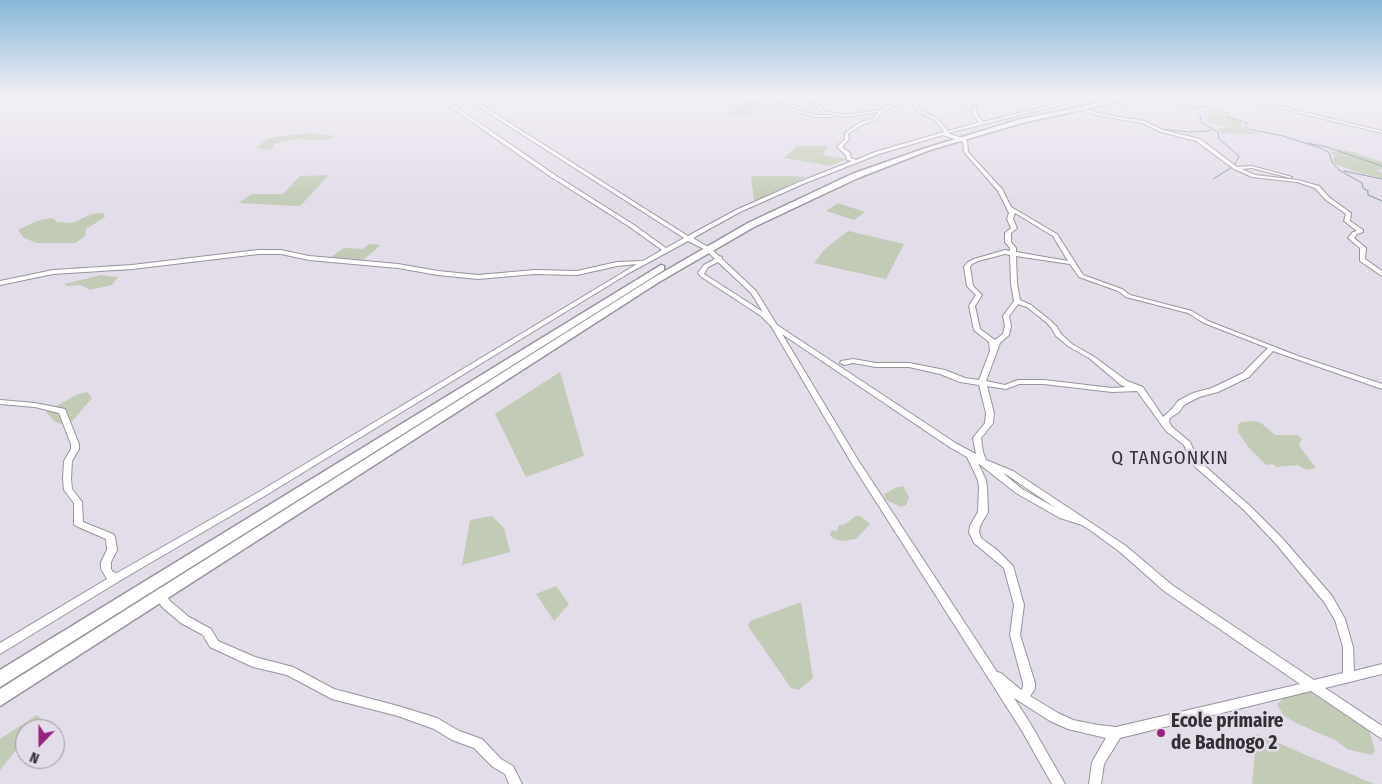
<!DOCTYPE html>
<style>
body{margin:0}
#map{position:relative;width:1382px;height:784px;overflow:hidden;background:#e3dce9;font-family:"Fira Sans Condensed",sans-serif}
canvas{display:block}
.north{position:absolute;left:15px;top:719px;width:50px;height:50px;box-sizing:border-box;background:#e3dce9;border:1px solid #9c97a1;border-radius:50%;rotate:202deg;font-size:14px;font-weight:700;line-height:20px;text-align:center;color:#322f34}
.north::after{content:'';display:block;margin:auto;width:18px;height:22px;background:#972280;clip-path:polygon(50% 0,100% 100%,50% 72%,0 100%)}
</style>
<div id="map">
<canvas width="1382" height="784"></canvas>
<div class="north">N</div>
</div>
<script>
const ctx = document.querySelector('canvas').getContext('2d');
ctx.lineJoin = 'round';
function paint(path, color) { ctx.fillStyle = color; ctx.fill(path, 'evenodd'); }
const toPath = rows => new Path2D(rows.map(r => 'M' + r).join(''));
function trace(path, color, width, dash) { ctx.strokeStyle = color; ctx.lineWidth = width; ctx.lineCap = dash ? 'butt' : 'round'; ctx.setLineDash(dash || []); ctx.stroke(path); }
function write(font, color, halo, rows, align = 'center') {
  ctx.font = font + ' "Fira Sans Condensed",sans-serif'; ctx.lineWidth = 5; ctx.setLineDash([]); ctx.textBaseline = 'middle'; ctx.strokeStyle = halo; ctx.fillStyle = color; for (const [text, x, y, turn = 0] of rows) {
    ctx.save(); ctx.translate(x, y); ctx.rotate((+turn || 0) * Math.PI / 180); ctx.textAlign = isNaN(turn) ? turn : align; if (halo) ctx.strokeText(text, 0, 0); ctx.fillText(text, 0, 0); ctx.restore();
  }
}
paint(toPath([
 [749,96,801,96,802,97,780,105,766,102,768,103,763,107,743,117,721,114,738,110,735,108],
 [1207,110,1217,111,1225,114,1224,115,1226,117,1241,121,1244,124,1241,128,1261,135,1222,133,1218,129,1228,127,1208,122,1208,115,1212,113],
 [308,133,336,136,324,141,300,139,281,142,273,145,275,148,267,150,256,148,268,138],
 [797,146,828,146,823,155,847,159,830,166,784,158],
 [1338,149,1353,152,1382,162,1382,169,1376,170,1382,173,1382,178,1360,173,1335,164,1333,160,1335,156,1330,152,1341,151,1337,150],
 [329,175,300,206,238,203,252,194,283,194,300,176],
 [751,176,790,176,806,177,754,201],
 [838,203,865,212,854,220,826,211],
 [104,213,105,217,86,229,85,236,75,243,37,243,24,238,18,230,37,221,52,218,57,222,72,223,92,214],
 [848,231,904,244,886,279,814,263,825,249],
 [370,244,381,245,362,261,331,257,344,248,362,249],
 [101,275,118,277,112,285,90,290,81,285,67,286,64,284],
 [560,372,584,456,526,477,495,414],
 [87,392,92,398,68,426,55,422,46,412,76,395],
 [1252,421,1261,423,1275,435,1297,435,1302,439,1299,444,1300,447,1316,468,1306,470,1298,465,1277,467,1272,464,1266,465,1249,448,1238,432,1238,425,1241,422],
 [903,486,909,497,906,505,901,507,885,499,884,494,897,487],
 [492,516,504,528,510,552,462,565,470,520],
 [856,516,860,516,870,524,856,539,842,541,832,538,830,534,832,530,837,531,839,525,845,524],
 [556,586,569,604,554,621,536,594],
 [801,602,813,678,799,690,791,688,748,626,750,621],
 [1302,691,1314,692,1369,729,1375,751,1371,755,1347,749,1337,741,1296,723,1284,716,1277,704,1284,698],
 [37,715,41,719,33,729,25,729,25,739,0,770,0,739],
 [1257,734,1374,784,1252,784]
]), '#c1cbb5');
trace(toPath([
 [1171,96,1174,101,1191,108,1206,106,1227,113,1228,117,1248,123,1245,126,1248,129,1283,136,1323,149,1329,153,1332,162,1339,170,1362,183,1363,188,1368,191,1368,195,1382,201],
 [1127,107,1125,106,1136,102,1172,97],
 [1195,108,1201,117,1200,122,1218,132,1219,139,1238,155,1239,157,1234,165],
 [1160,129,1190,132,1208,131,1211,129],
 [1307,143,1327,147,1382,166],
 [1344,171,1382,179],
 [1213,179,1231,168]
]), '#749395', 1);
const minor = toPath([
 [435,96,440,96,555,175,631,223,666,248,684,238,462,96,467,96,688,236,736,210,799,182,852,161,847,160,846,155,837,147,845,139,845,133,859,123,874,118,878,112,844,117,822,113,817,107,788,103,770,96,777,96,789,101,819,105,824,111,844,115,880,110,882,108,917,96,924,96,917,99,917,106,919,109,938,119,948,131,977,123,979,122,973,115,973,109,939,96,946,96,976,107,977,115,983,122,1089,96,1097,96,948,133,967,140,968,152,1002,189,1011,207,1057,234,1083,275,1122,289,1130,295,1192,311,1208,321,1298,356,1382,384,1382,389,1273,351,1249,377,1218,392,1199,397,1184,405,1179,412,1170,418,1169,422,1172,427,1190,442,1198,460,1250,506,1283,539,1332,596,1345,619,1353,647,1354,671,1382,664,1382,674,1325,688,1382,726,1382,739,1311,691,1120,738,1104,764,1101,784,1089,784,1092,762,1106,738,1068,729,1050,721,1014,698,1030,723,1065,784,1052,784,1022,731,852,464,771,326,761,316,700,276,698,273,704,265,715,259,706,250,688,241,629,273,263,497,121,580,0,654,0,643,107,579,101,569,101,562,107,550,106,539,76,526,74,524,74,503,64,490,63,479,64,461,71,449,71,444,59,413,35,407,0,404,0,400,35,403,65,409,79,444,79,449,72,461,71,479,72,489,82,502,83,522,113,534,115,537,117,550,111,562,111,569,113,572,117,573,257,493,637,264,617,266,577,275,535,274,478,279,438,275,398,268,309,260,281,254,258,254,132,269,53,274,0,285,0,281,53,270,132,265,258,250,281,250,309,256,398,264,438,271,478,275,535,270,577,271,617,262,643,261,662,250,627,225,551,177,435,96],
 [913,100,913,106,917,111,936,121,944,132,875,152,856,160,851,158,850,153,842,147,849,139,848,134,861,125,876,120,884,110,913,100],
 [943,135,963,142,964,152,998,191,1009,213,1007,219,1011,228,1005,233,1005,242,1010,248,1010,251,1005,250,974,259,968,262,964,267,967,286,976,295,969,306,974,330,989,342,990,351,979,380,965,378,945,370,909,363,876,363,853,359,841,361,840,363,844,365,853,363,876,367,909,367,940,374,960,382,979,385,986,413,985,423,973,438,976,454,957,444,777,325,756,291,722,259,722,257,719,256,710,248,693,238,740,212,803,184,879,154,943,135],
 [1015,213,1053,236,1068,261,1016,252,1016,248,1011,242,1011,233,1017,228,1013,219,1015,213],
 [1005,254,1010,255,1011,284,1014,301,1003,316,1005,326,1003,334,995,340,980,329,975,306,982,295,973,286,970,267,972,264,978,261,1005,254],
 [1016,256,1070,264,1079,277,1118,291,1126,297,1188,313,1204,323,1268,348,1243,373,1212,388,1193,393,1178,401,1173,408,1163,417,1143,387,1127,381,1093,356,1072,344,1061,334,1057,327,1051,321,1031,305,1020,300,1017,284,1016,256],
 [718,262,751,293,763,312,704,274,708,267,718,262],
 [1018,304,1027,307,1047,323,1052,329,1056,336,1068,346,1089,358,1121,385,1126,387,1112,388,1044,380,1018,380,1005,385,986,381,1000,343,1009,335,1011,326,1009,316,1018,304],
 [782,334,951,448,967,457,978,480,979,488,978,512,970,526,969,532,974,543,1004,568,1014,605,1010,635,1023,683,1023,687,1021,690,1001,673,997,672,858,460,782,334],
 [1019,384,1044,384,1112,392,1137,391,1166,431,1184,445,1192,464,1244,510,1277,545,1324,602,1335,620,1343,647,1343,673,1314,680,1172,585,1126,546,1096,526,1013,471,986,460,983,452,981,438,993,423,994,413,987,386,1006,389,1019,384],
 [978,463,1016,493,1060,518,1082,525,1090,530,1120,552,1164,591,1300,684,1116,727,1098,725,1073,720,1058,713,1030,696,1035,689,1035,683,1020,635,1024,605,1013,566,997,550,981,538,979,532,980,526,988,512,987,488,986,480,978,463],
 [1003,473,1007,475,1056,508,1022,489,1003,473],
 [741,96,749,96,815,115,831,115,833,116,831,117,815,117,741,96],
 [1228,96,1237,96,1382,131,1382,133,1228,96],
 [1079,107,1102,114,1144,121,1163,130,1200,139,1237,167,1252,166,1292,177,1290,178,1252,168,1242,169,1255,175,1298,180,1319,186,1330,198,1351,213,1350,221,1363,230,1363,232,1357,234,1354,238,1366,248,1365,259,1382,271,1382,276,1360,261,1360,248,1348,238,1353,232,1357,231,1344,221,1346,214,1326,200,1315,188,1297,182,1252,177,1234,169,1196,141,1161,132,1142,123,1100,116,1078,109,1079,107],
 [160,592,164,593,170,601,189,617,211,629,218,641,255,657,293,667,334,689,398,706,437,718,459,731,482,739,501,759,513,766,522,784,509,784,505,774,493,767,474,748,452,740,434,729,398,716,332,699,287,675,253,667,210,647,203,635,181,623,162,607,155,596,156,593,160,592]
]);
const highway = toPath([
 [1132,96,1144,96,1022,123,930,150,858,178,754,227,659,282,0,706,0,689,653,278,748,223,852,174,926,148,1021,119,1132,96],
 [661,265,664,266,664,270,0,687,0,670,661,265]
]);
trace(minor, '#98929e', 2);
trace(highway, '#98929e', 3);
paint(minor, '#fff');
paint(highway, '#fff');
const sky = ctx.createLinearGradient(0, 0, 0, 206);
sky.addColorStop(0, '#85b8d8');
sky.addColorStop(0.47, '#f2eff5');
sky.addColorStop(1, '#f2eff500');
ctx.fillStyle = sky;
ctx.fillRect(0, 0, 1382, 206);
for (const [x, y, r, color] of [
 [1161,733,5,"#972280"]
]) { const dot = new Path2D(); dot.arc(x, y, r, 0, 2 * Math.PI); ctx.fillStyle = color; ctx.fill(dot); trace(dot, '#e3dce9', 2); }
ctx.letterSpacing = '1px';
write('19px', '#322f34', '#e3dce9', [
 ["Q TANGONKIN",1170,459]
]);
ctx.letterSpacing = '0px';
write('bold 19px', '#322f34', '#e3dce9', [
 ["Ecole primaire",1171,722],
 ["de Badnogo 2",1171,744]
], 'left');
</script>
